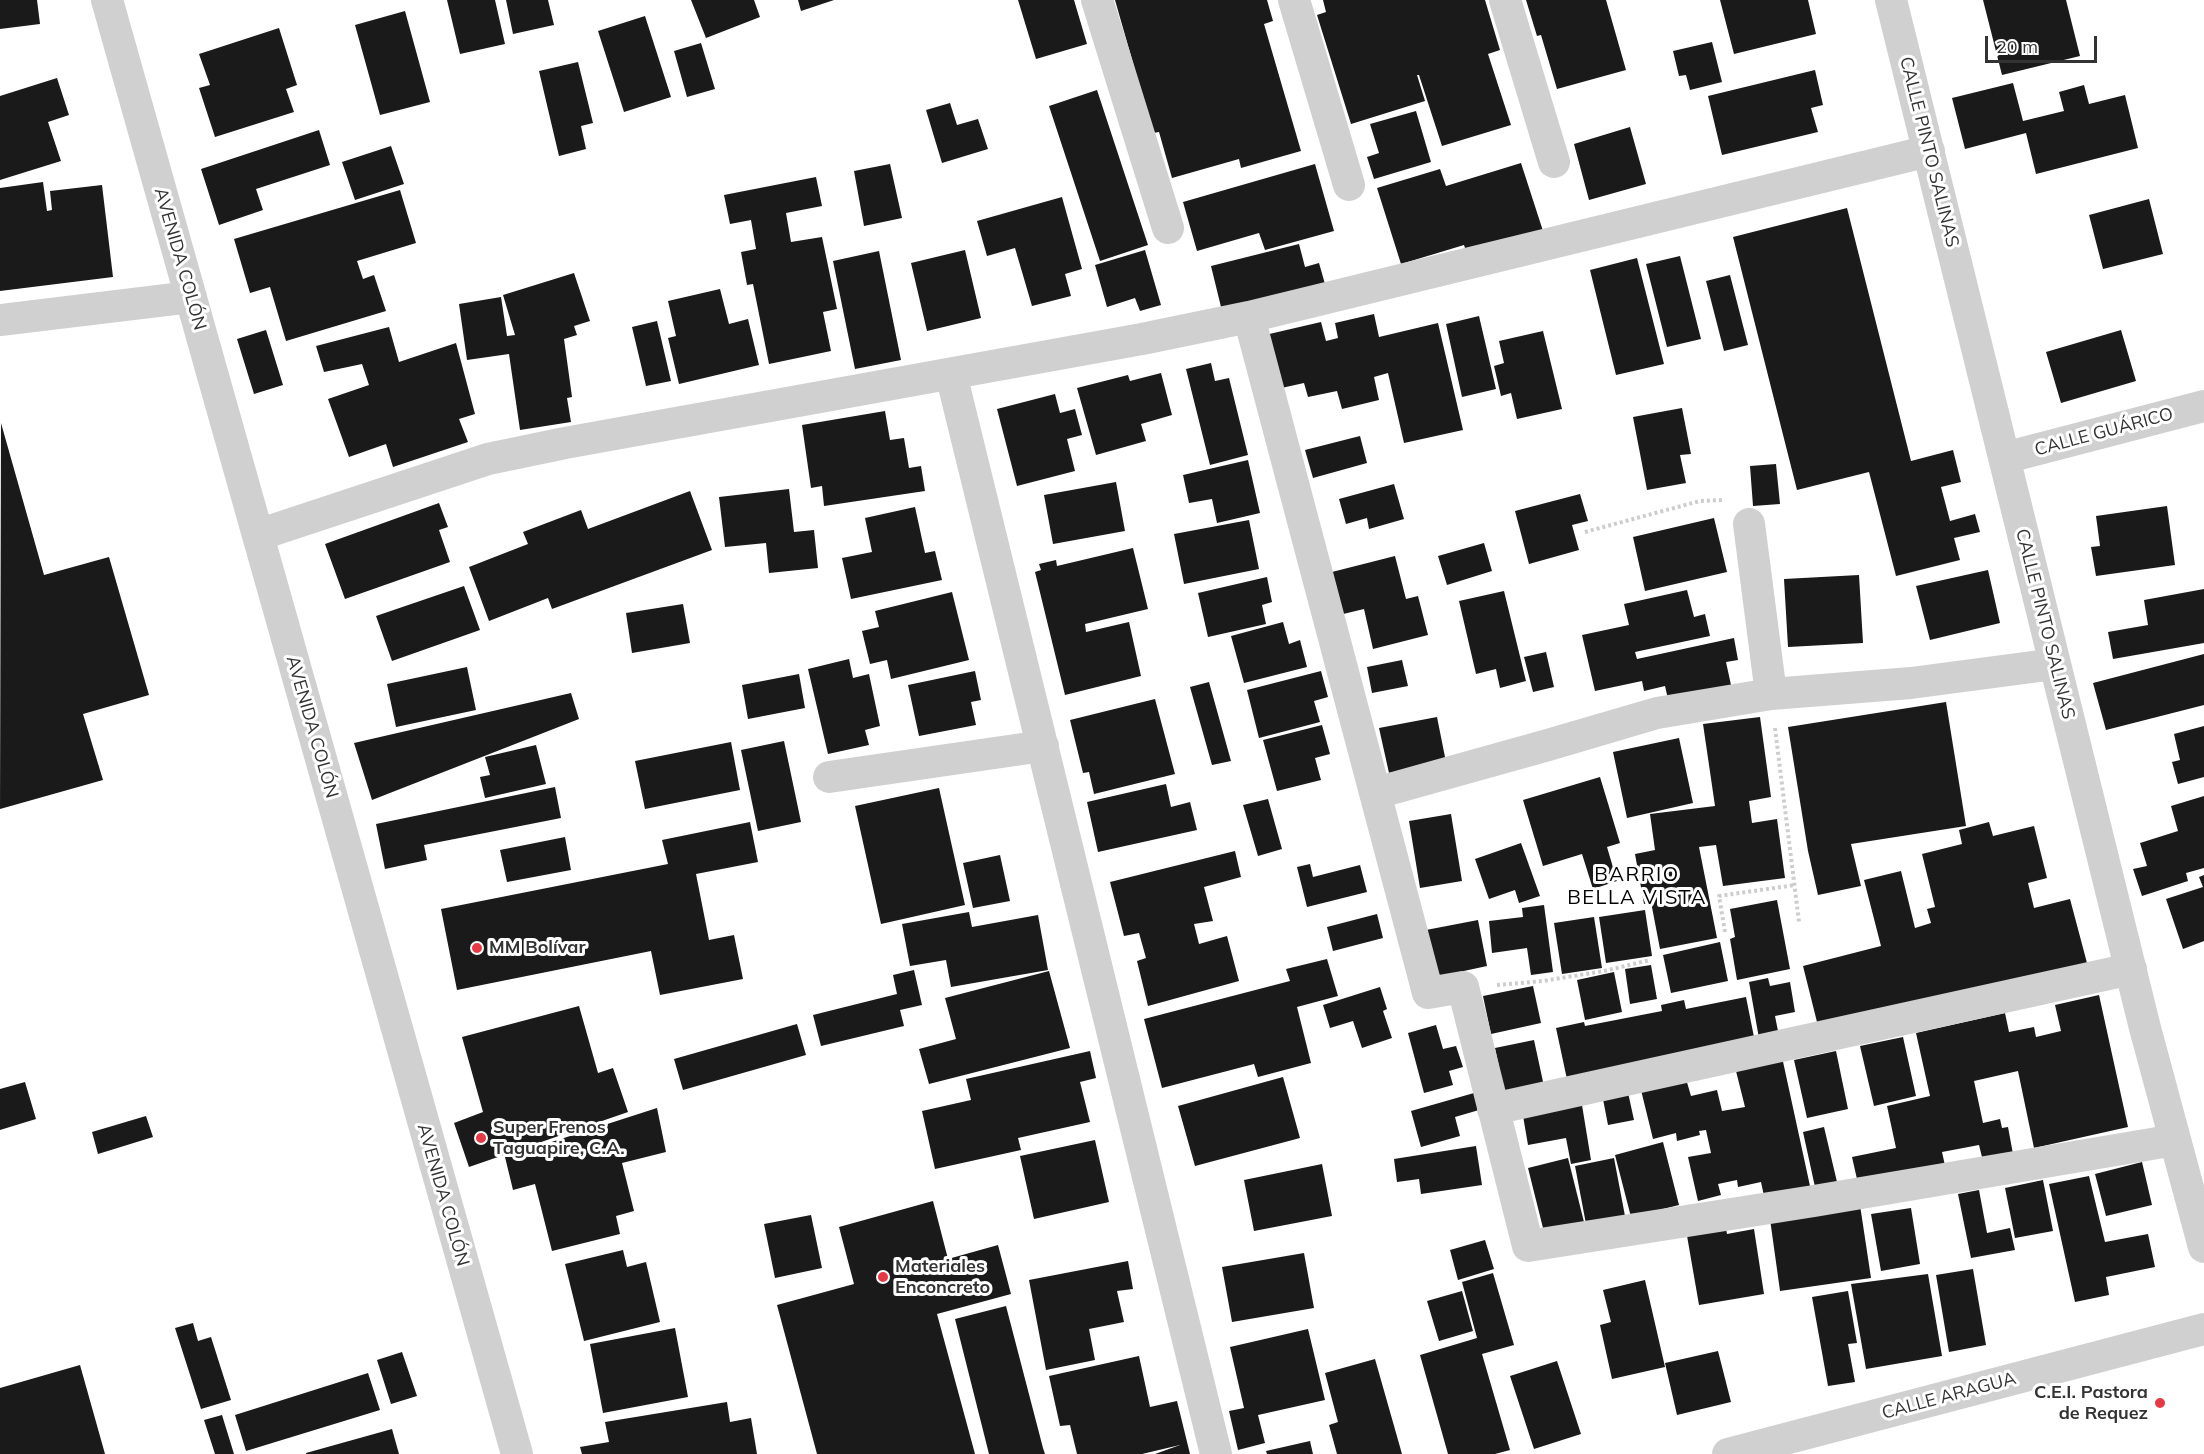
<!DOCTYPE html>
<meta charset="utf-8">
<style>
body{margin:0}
#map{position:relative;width:2204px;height:1454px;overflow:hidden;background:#fff;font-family:Mulish,sans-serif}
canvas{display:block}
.scale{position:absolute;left:1985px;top:36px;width:112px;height:27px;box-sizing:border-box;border:3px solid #333;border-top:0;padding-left:8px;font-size:18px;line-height:21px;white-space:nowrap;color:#333;-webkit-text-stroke:4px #fff;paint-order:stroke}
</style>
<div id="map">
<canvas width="2204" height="1454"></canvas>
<div class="scale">20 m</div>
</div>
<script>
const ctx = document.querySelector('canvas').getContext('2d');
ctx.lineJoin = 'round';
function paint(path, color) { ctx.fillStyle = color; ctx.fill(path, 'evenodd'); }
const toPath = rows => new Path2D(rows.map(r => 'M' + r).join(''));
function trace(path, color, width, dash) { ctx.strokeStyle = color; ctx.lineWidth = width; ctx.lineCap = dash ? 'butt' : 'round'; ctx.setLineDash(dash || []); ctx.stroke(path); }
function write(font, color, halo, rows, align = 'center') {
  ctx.font = font + ' Mulish,sans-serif'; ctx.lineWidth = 6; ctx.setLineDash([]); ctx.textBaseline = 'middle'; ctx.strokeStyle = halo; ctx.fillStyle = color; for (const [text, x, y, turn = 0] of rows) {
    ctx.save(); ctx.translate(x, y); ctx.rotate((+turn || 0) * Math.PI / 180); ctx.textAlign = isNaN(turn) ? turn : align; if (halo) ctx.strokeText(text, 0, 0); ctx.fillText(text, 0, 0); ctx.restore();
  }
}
paint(toPath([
 [0,0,37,0,40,24,0,29],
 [447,0,495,0,505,44,460,54],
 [506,0,548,0,554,25,513,34],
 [691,0,754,0,760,17,706,38],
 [798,0,834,0,801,11],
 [1018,0,1074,0,1087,44,1036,59],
 [1115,0,1267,0,1273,21,1264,24,1301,151,1241,168,1239,159,1172,178,1159,132,1153,133],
 [1323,0,1485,0,1500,50,1488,54,1511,125,1442,146,1419,75,1417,75,1425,101,1351,124,1317,15,1326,12],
 [1526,0,1606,0,1626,70,1557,89,1541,35,1537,36],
 [1720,0,1808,0,1816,34,1734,54],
 [1983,0,2066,0,2080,56,2002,75],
 [405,11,430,102,380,115,355,25],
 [645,16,671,97,624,112,598,31],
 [279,28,297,85,286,89,294,112,215,137,199,88,210,85,199,54],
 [1712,42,1722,82,1690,90,1686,75,1679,76,1673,51],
 [701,43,715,89,687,97,674,51],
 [578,62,593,123,581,126,586,149,559,156,539,71],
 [1815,70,1823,105,1811,108,1818,132,1722,155,1708,96],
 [57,78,69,115,48,122,61,161,0,180,0,96],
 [2013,83,2023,121,2064,111,2059,92,2084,85,2089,104,2125,95,2138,148,2036,174,2026,133,1965,149,1952,98],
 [1097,90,1148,245,1100,261,1049,106],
 [950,103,957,125,978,119,988,149,942,163,926,110],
 [1416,111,1431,162,1374,179,1367,157,1379,153,1370,124],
 [1630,127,1646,184,1589,200,1574,144],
 [319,130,330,165,256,189,263,210,219,225,201,169],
 [391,146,404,184,355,200,342,162],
 [1521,163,1543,231,1467,254,1464,245,1401,264,1377,188,1440,169,1446,186],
 [890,164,902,218,864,226,854,171],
 [1315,164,1334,231,1265,250,1259,233,1197,251,1183,202],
 [816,177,822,206,786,213,791,242,822,237,837,309,823,312,831,351,769,364,753,284,747,285,741,252,756,249,751,220,730,224,724,195],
 [43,182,47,211,52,210,50,191,102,185,113,277,0,291,0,188],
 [400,190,416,243,357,261,363,279,374,275,386,311,286,341,270,287,250,293,234,239],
 [1062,197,1082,269,1065,274,1071,296,1032,306,1015,248,987,256,977,221],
 [2149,199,2163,254,2103,269,2089,215],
 [1847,208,1911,461,1953,450,1961,482,1941,487,1950,521,1975,514,1980,532,1954,538,1960,560,1896,576,1869,472,1797,490,1733,237],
 [1299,244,1305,267,1319,263,1325,284,1222,311,1211,266],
 [965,250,981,318,927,331,911,263],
 [1145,250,1161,305,1140,311,1135,298,1107,307,1095,265],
 [879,251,901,360,855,369,833,261],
 [1680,256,1701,339,1667,347,1646,264],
 [1637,258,1664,364,1616,375,1590,270],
 [574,273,590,321,574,326,577,335,564,339,572,397,567,398,571,422,520,430,509,354,467,360,459,304,501,297,507,336,515,335,503,295],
 [1730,275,1748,345,1724,351,1706,281],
 [720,289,729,324,748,319,759,365,679,384,668,338,676,336,668,301],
 [1374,314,1379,337,1438,323,1463,430,1404,443,1388,373,1374,377,1379,400,1342,409,1337,391,1308,397,1304,383,1277,389,1265,335,1321,322,1326,341,1338,338,1335,323],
 [1479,316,1496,389,1462,397,1446,324],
 [657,321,671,381,646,386,632,327],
 [389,327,399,362,456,343,475,414,459,419,468,442,393,467,386,444,349,457,328,399,369,385,362,364,324,372,316,346],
 [266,330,283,385,254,394,237,339],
 [2121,330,2136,381,2061,403,2046,352],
 [1543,331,1562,409,1517,419,1511,393,1501,396,1494,366,1504,363,1499,341],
 [1211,363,1215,381,1229,378,1248,455,1210,465,1186,369],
 [1161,373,1172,415,1141,424,1146,441,1096,455,1077,388,1128,375,1130,381],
 [1055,394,1060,413,1075,409,1082,435,1067,439,1075,471,1017,486,997,409],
 [1682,408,1691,454,1680,455,1686,483,1647,490,1633,417],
 [885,411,890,440,904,438,909,468,921,466,925,491,824,506,822,486,811,488,802,425],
 [1,423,44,575,109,557,149,695,83,714,103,780,0,809],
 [1360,436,1367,463,1313,478,1305,450],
 [1248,460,1260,513,1217,523,1212,499,1189,503,1183,475],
 [1776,464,1780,504,1753,506,1750,466],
 [1116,482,1125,531,1053,544,1044,495],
 [1394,484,1404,519,1369,529,1367,518,1346,524,1339,499],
 [789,489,794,532,814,530,818,568,769,573,766,543,725,547,719,497],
 [690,491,712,550,552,609,548,598,489,621,469,567,528,544,523,532,581,510,588,529],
 [1580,494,1588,521,1572,525,1579,550,1529,564,1515,511],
 [439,503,448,527,439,530,450,562,345,599,325,544],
 [2167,506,2175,565,2096,576,2091,547,2100,546,2096,516],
 [915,507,925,553,935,551,942,580,851,599,842,558,872,552,865,518],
 [1714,518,1727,572,1645,591,1633,537],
 [1249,520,1259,569,1184,584,1174,534],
 [1484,543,1492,571,1447,585,1438,556],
 [1133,548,1148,609,1085,624,1086,632,1129,622,1141,676,1065,695,1035,572,1041,570,1039,564,1056,560,1057,566],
 [1395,556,1406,599,1418,596,1428,635,1373,649,1364,609,1339,615,1328,573],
 [1988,570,2000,623,1930,640,1916,586],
 [1859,575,1863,643,1788,647,1784,579],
 [1267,577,1272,602,1262,605,1266,624,1208,637,1198,593],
 [464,586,480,630,392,661,376,616],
 [2204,589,2204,643,2113,659,2108,632,2148,625,2144,600],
 [1687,590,1694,617,1705,614,1710,636,1635,652,1637,659,1734,638,1738,660,1726,662,1731,685,1668,699,1665,686,1644,691,1642,681,1595,691,1582,635,1629,625,1624,604],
 [1504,591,1526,681,1500,688,1496,669,1476,674,1459,601],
 [952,592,969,660,891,679,887,660,870,664,862,631,879,627,875,611],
 [683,604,690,643,632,653,626,613],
 [1283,622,1289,644,1300,640,1307,667,1244,683,1231,636],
 [1546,652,1554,687,1533,692,1524,657],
 [2204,654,2204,705,2106,730,2093,683],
 [849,659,853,678,869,674,880,726,865,730,869,745,828,754,808,669],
 [1402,660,1408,686,1372,693,1367,667],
 [467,667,476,710,396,727,387,684],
 [975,671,981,700,971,702,976,725,919,736,908,685],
 [1321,671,1328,697,1314,701,1320,722,1259,738,1247,690],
 [799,674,805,708,748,719,742,685],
 [1209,682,1231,761,1212,765,1190,687],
 [571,693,579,719,372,800,354,743],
 [1155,699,1175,774,1094,794,1089,772,1083,773,1070,720],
 [1946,702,1966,826,1851,844,1861,886,1818,895,1808,851,1788,727],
 [1437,717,1446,762,1389,773,1379,728],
 [1760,717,1771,797,1749,801,1752,823,1777,819,1785,878,1723,886,1716,845,1699,847,1717,938,1660,949,1651,902,1644,904,1635,854,1655,850,1650,814,1715,806,1703,724],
 [1322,725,1330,754,1315,758,1321,780,1277,791,1263,740],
 [2204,726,2204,777,2178,784,2172,762,2180,760,2174,734],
 [1679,738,1693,803,1627,818,1613,752],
 [784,741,801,822,758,831,741,750],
 [731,742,740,790,645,809,635,761],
 [536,745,546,784,485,798,480,777,490,775,485,757],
 [1600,777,1620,843,1607,847,1617,881,1593,889,1582,854,1543,866,1523,800],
 [1166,784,1171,807,1190,802,1197,830,1098,852,1087,802],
 [555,787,561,818,424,845,427,860,385,869,376,824],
 [939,788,965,905,881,924,855,806],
 [2204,796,2204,868,2186,873,2188,881,2142,896,2133,869,2147,866,2140,843,2178,831,2171,806],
 [1268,799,1282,849,1258,856,1243,805],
 [1451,814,1462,881,1420,888,1409,821],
 [750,822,758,862,696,874,709,940,734,935,743,979,660,995,651,951,457,990,441,909,668,864,662,840],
 [1989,822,1993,836,2034,826,2047,878,2028,883,2034,908,2070,899,2087,963,1819,1030,1803,966,1881,946,1864,880,1901,871,1915,928,1931,923,1927,909,1935,907,1922,854,1962,844,1959,830],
 [565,837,571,870,507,882,500,850],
 [1521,843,1540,896,1519,903,1515,890,1489,899,1475,859],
 [1235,851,1241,877,1204,887,1213,921,1194,924,1199,944,1227,936,1239,981,1148,1006,1137,961,1146,958,1139,933,1124,936,1110,882],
 [1000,855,1010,901,973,908,963,863],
 [1310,864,1313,877,1360,865,1367,892,1307,907,1297,867],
 [2204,875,2204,941,2183,949,2166,899,2203,887,2199,877],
 [1777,900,1790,969,1737,980,1730,939,1735,937,1730,909],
 [1544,905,1553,972,1531,975,1527,948,1492,953,1489,921,1523,917,1522,908],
 [1645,910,1652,956,1606,963,1599,917],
 [969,912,972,927,1038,915,1048,970,951,987,946,960,910,966,902,924],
 [1377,914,1383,938,1333,951,1327,927],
 [1594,917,1602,968,1562,974,1554,923],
 [1478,920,1487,966,1436,977,1426,930],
 [1720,942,1728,981,1671,993,1663,955],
 [1327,959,1338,996,1297,1007,1311,1063,1258,1077,1254,1064,1162,1088,1144,1019,1290,981,1286,969],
 [1651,965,1657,999,1630,1004,1625,969],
 [914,970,922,1005,900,1010,904,1026,821,1046,813,1015,897,994,893,975],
 [1049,971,1070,1048,929,1084,919,1049,956,1039,945,998],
 [1614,972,1622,1012,1585,1020,1577,980],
 [1768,978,1770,986,1790,982,1795,1012,1775,1016,1780,1041,1760,1044,1749,982],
 [1533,986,1541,1023,1491,1034,1483,996],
 [1380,987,1387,1009,1383,1011,1392,1038,1362,1048,1353,1021,1330,1028,1323,1005],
 [2099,995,2128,1127,2034,1148,2018,1071,1974,1081,1983,1123,2000,1119,2002,1128,2008,1127,2013,1154,1983,1161,1979,1145,1942,1152,1946,1170,1859,1188,1852,1157,1896,1148,1887,1106,1930,1096,1916,1033,2005,1013,2009,1032,2034,1027,2036,1037,2061,1031,2055,1005],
 [1746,997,1754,1037,1568,1084,1556,1028,1584,1022,1585,1026,1662,1011,1661,1005,1684,1000,1686,1009],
 [579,1006,598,1073,613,1068,628,1112,469,1167,454,1123,483,1112,462,1037],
 [797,1024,806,1055,683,1090,674,1059],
 [1436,1025,1443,1049,1456,1046,1463,1067,1449,1071,1453,1085,1424,1093,1408,1033],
 [1903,1037,1916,1096,1874,1106,1860,1046],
 [1534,1040,1545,1091,1506,1099,1495,1048],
 [1090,1051,1096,1078,1080,1082,1090,1122,1018,1138,1021,1150,935,1169,922,1111,971,1100,966,1079],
 [1836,1051,1848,1109,1807,1118,1794,1060],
 [1782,1057,1810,1186,1764,1196,1761,1182,1738,1187,1737,1180,1718,1184,1721,1195,1698,1201,1688,1157,1711,1153,1706,1130,1699,1131,1700,1135,1677,1141,1676,1133,1653,1139,1641,1090,1686,1079,1691,1096,1717,1090,1722,1111,1745,1107,1735,1067],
 [1283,1077,1300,1138,1195,1166,1178,1106],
 [25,1082,36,1119,0,1130,0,1089],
 [1627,1088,1634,1120,1608,1125,1602,1094],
 [1474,1093,1479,1110,1455,1117,1460,1136,1421,1147,1411,1111],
 [1581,1099,1591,1160,1571,1164,1566,1138,1528,1145,1522,1110],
 [657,1108,666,1152,622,1163,634,1211,616,1216,620,1234,552,1251,535,1184,513,1190,505,1157],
 [146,1116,153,1137,98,1154,92,1132],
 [1824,1127,1837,1182,1815,1187,1803,1132],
 [1095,1140,1109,1202,1034,1219,1020,1156],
 [1663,1142,1679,1205,1631,1217,1615,1155],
 [1476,1146,1482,1185,1421,1194,1419,1179,1397,1182,1394,1159],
 [1568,1158,1584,1222,1544,1232,1528,1168],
 [1614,1158,1625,1216,1586,1224,1575,1166],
 [2142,1162,2152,1205,2106,1216,2095,1174],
 [1322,1164,1332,1216,1254,1231,1244,1180],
 [2089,1176,2105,1242,2148,1234,2155,1267,2106,1277,2109,1295,2075,1302,2049,1184],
 [2043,1180,2053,1231,2015,1238,2005,1188],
 [1979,1190,1987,1233,2010,1228,2015,1250,1971,1258,1958,1194],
 [933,1201,948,1259,998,1245,1011,1294,937,1314,975,1454,817,1454,777,1305,854,1284,839,1227],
 [1860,1205,1871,1278,1780,1291,1770,1219],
 [1911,1208,1920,1264,1881,1271,1871,1214],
 [811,1215,822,1268,775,1278,764,1224],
 [1725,1223,1727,1234,1754,1229,1764,1294,1699,1305,1686,1230],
 [1485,1240,1494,1269,1458,1280,1450,1250],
 [623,1250,627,1267,646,1262,660,1322,584,1341,565,1264],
 [1304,1253,1314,1308,1232,1322,1222,1267],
 [1128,1261,1133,1289,1117,1291,1124,1322,1089,1329,1095,1360,1046,1370,1029,1280],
 [1973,1269,1986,1345,1949,1352,1936,1275],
 [1493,1273,1514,1345,1482,1354,1510,1450,1495,1454,1448,1454,1420,1355,1477,1338,1462,1282],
 [1928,1274,1942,1356,1866,1369,1851,1284],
 [1645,1280,1665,1367,1612,1379,1600,1325,1611,1322,1603,1290],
 [1462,1291,1473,1331,1439,1341,1427,1301],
 [1848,1291,1857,1343,1848,1344,1855,1382,1828,1386,1812,1297],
 [1006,1306,1043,1448,1045,1454,989,1454,955,1319],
 [193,1323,198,1341,211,1337,231,1400,201,1409,175,1328],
 [675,1328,688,1397,603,1413,590,1344],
 [1308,1329,1325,1400,1258,1415,1265,1443,1238,1450,1229,1411,1244,1408,1230,1347],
 [1718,1351,1731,1402,1677,1415,1665,1363],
 [402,1352,417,1396,391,1404,377,1360],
 [1139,1356,1150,1407,1177,1401,1190,1454,1155,1454,1180,1445,1142,1454,1077,1454,1070,1425,1060,1426,1049,1376],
 [1375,1359,1402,1454,1337,1454,1329,1425,1338,1422,1325,1373],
 [1557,1361,1581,1434,1534,1449,1510,1376],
 [80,1365,105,1454,0,1454,0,1388],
 [368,1373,380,1410,246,1451,235,1415],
 [727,1402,730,1422,751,1418,757,1454,582,1454,580,1447,609,1442,605,1422],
 [222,1415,234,1454,215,1454,204,1420],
 [392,1429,399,1454,306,1454,306,1453],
 [1310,1441,1313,1454,1267,1454,1266,1451]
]), '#1a1a1a');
trace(toPath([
 [1585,532,1700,501,1724,500],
 [1775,728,1799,922],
 [1725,932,1719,896,1795,885],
 [1497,985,1543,981,1604,971,1650,960]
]), '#cdcdcd', 4, [3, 3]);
trace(toPath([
 [107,0,517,1454],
 [1097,0,1168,228],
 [1294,0,1349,185],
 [1505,0,1554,162],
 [1891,0,2145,1028,2204,1247],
 [1249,317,1428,993,1463,987,1528,1246,1814,1201,2175,1140],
 [0,320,191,297],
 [951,374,1216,1454],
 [2004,458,2204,406],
 [1749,524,1771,694],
 [258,535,488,459,565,443,1142,339,1249,317,1929,151],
 [829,777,1043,746],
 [1376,793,1548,745,1657,713,1771,694,1911,683,2055,664],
 [1493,1109,2131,969],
 [1728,1454,2204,1329]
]), '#d0d0d0', 32);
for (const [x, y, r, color] of [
 [477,948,6,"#e63946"],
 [481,1138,6,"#e63946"],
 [883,1277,6,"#e63946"],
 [2160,1403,6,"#e63946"]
]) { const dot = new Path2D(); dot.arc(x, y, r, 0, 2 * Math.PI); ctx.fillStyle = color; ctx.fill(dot); trace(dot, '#fff', 2); }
write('18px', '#333', '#fff', [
 ["CALLE PINTO SALINAS",1929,152,76],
 ["AVENIDA COLÓN",180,259,74],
 ["CALLE GUÁRICO",2104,432,-15],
 ["CALLE PINTO SALINAS",2045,624,76],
 ["AVENIDA COLÓN",312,727,74],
 ["AVENIDA COLÓN",443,1195,74],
 ["CALLE ARAGUA",1949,1396,-15]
]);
write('bold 18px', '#333', '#fff', [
 ["MM Bolívar",489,948],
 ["Super Frenos",493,1128],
 ["Taguapire, C.A.",493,1149],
 ["Materiales",895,1267],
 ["Enconcreto",895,1288],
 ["C.E.I. Pastora",2148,1393,"right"],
 ["de Requez",2148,1414,"right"]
], 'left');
ctx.letterSpacing = '1.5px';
write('20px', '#000', '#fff', [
 ["BARRIO",1637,875],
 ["BELLA VISTA",1637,898]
]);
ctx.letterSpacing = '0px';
</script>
